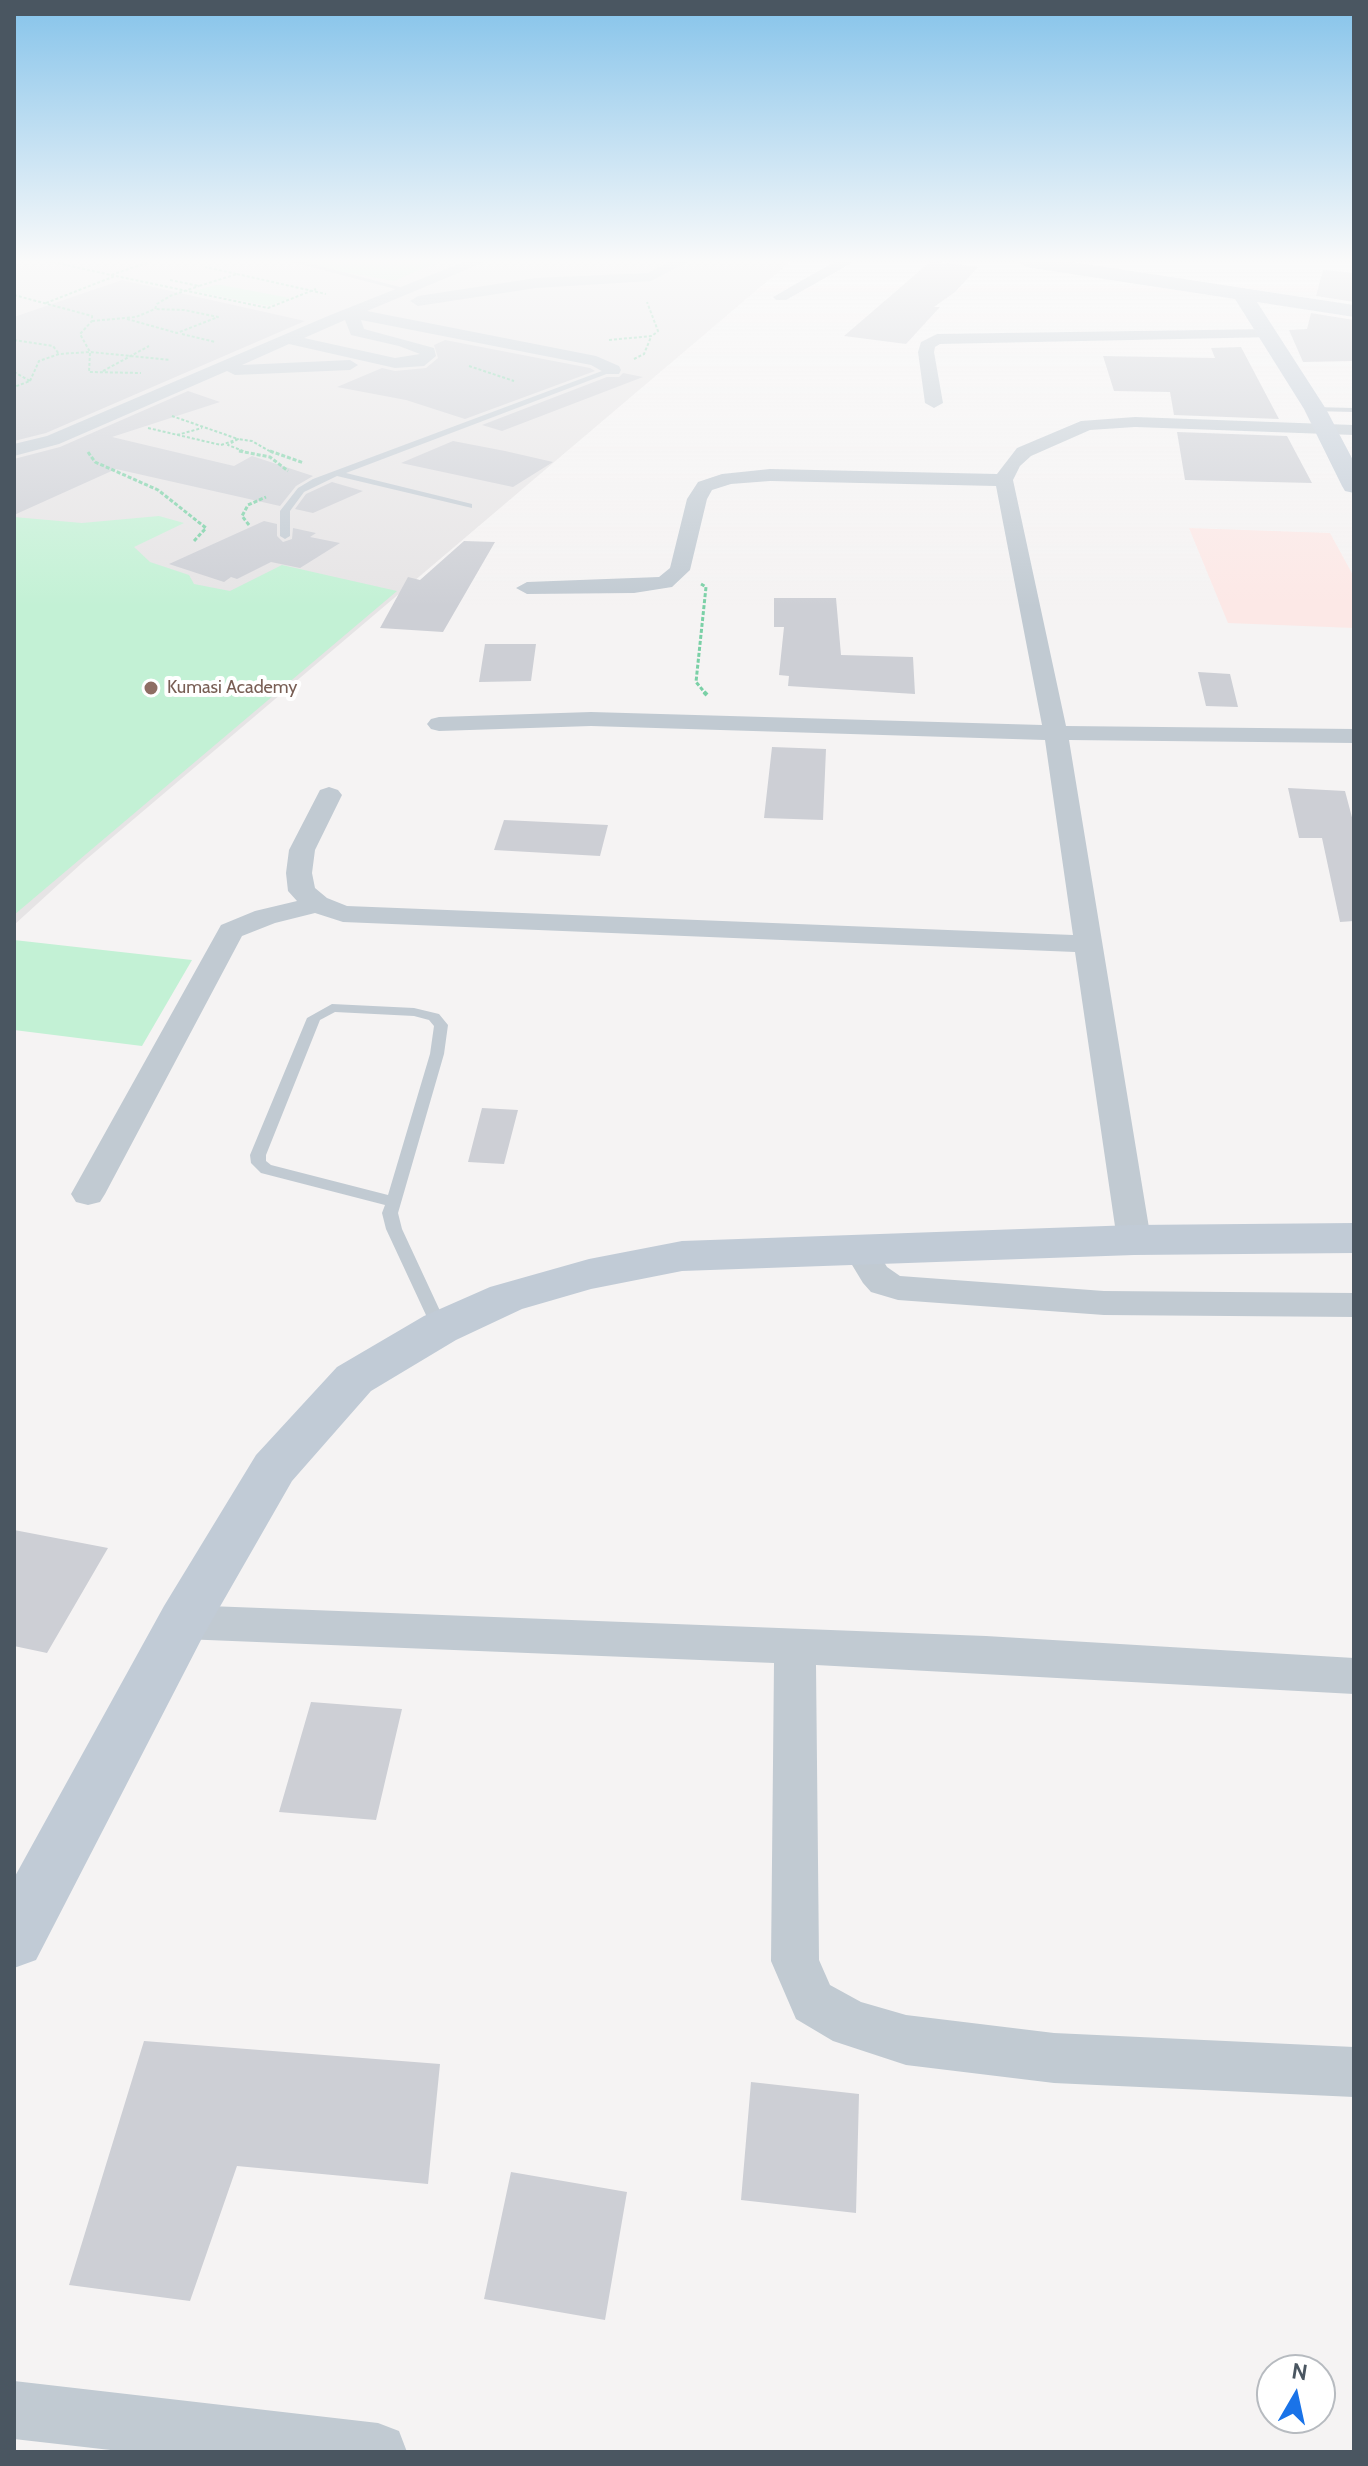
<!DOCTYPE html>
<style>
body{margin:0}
#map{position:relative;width:1368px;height:2466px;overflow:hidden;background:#f5f3f3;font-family:Cabin,sans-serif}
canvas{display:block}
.frame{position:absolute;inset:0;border:16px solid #4a5661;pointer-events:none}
.north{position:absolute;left:1256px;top:2354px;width:80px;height:80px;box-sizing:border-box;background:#fff;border:2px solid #b7bbc0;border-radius:50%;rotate:9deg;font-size:22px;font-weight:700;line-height:32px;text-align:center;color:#4a5661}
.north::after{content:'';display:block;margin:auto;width:28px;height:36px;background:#1a73e8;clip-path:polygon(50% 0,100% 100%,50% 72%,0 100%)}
</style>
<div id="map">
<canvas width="1368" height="2466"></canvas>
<div class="frame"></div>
<div class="north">N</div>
</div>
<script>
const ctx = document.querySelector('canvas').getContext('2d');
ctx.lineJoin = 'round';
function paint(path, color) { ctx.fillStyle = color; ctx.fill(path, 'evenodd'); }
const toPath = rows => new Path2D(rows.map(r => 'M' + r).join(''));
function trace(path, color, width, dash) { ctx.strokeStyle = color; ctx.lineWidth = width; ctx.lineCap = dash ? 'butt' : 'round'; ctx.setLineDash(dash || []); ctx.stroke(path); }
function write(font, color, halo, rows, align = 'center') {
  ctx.font = font + ' Cabin,sans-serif'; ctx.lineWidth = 8; ctx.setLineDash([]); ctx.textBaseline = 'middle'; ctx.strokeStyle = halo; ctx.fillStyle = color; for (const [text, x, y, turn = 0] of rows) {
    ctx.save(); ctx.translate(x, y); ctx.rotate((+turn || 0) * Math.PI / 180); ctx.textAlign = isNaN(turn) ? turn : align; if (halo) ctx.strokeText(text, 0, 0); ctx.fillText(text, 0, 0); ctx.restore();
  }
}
paint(toPath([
 [14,261,791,261,82,863,14,925]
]), '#e6e4e5');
paint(toPath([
 [1189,528,1330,533,1354,577,1354,628,1228,623]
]), '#fce8e6');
paint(toPath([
 [282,261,439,261,394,281],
 [216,285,221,285,290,298,268,306,194,291],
 [159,516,184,523,134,547,150,562,189,575,194,584,230,591,282,565,397,591,14,915,14,517,82,523],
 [14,940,192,960,142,1046,14,1030]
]), '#c3f1d5');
paint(toPath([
 [931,261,978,267,955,292,934,307,940,307,906,344,844,336],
 [1323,270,1354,273,1354,302,1316,296],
 [122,280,305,321,46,433,14,441,14,317],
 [1311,313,1354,320,1354,361,1303,362,1289,330,1307,329],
 [445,340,590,368,595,371,465,419,406,400,337,387,382,368,395,371,426,368,438,358,434,345],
 [1241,347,1279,419,1174,415,1170,392,1114,391,1103,356,1215,358,1211,348],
 [623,373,643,377,502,431,482,425,607,377,619,377],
 [188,391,220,402,112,437,234,466,252,456,313,476,296,486,280,506,116,469,14,515,14,459,60,447],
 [1177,432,1287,436,1312,483,1185,480],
 [453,441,505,451,553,462,513,487,401,463],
 [332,482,363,491,313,513,295,509,306,494],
 [264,521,277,524,277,536,283,542,292,539,293,528,316,533,310,537,340,543,300,568,271,562,237,579,231,577,224,582,169,564],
 [464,541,495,542,443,632,380,628,408,577,420,580],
 [774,598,836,598,841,655,913,657,915,694,788,686,789,676,779,675,784,627,774,627],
 [485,644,536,644,531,681,479,682],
 [1198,672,1230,674,1238,707,1206,706],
 [772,747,826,749,823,820,764,818],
 [1288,788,1345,791,1354,825,1354,921,1340,922,1322,838,1299,838],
 [504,820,608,825,600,856,494,850],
 [482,1108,518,1110,504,1164,468,1162],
 [14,1530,108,1548,47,1653,14,1646],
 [311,1702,402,1709,376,1820,279,1812],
 [144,2041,440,2064,428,2184,237,2166,190,2301,69,2285],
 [751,2082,859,2094,856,2213,741,2200],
 [511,2172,627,2192,605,2320,484,2299]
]), '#cdcfd5');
trace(toPath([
 [48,261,111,275,152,261],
 [237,274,326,294],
 [111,275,268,308,316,289],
 [170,280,199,286,237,274,205,267],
 [14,295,92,316,92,321,80,334,90,352,89,372,141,373],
 [46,303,115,276],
 [127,319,177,333,218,317,184,310,155,309],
 [92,321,136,317,155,309,157,304,170,296,199,286],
 [182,334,215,342],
 [14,340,53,346,59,354],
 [609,340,652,336,658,331,647,302],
 [634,359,644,354,651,337],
 [469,366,514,381],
 [103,371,149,346],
 [14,372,30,381,14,387],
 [30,381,39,361,59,354,90,352,170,360],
 [148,428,221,445,238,439,172,416],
 [177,435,202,428],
 [248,453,228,445,238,439,252,441,273,453]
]), '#7ad0a6', 2, [3, 2]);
trace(toPath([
 [239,451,270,457,288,471],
 [270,451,304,463],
 [88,452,95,462,158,490,206,528,194,541],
 [249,525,242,516,248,505,266,497],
 [701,584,706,587,696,682,706,694]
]), '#7ad0a6', 3, [4, 2]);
trace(toPath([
 [704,692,707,695]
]), '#7ad0a6', 4, [5, 3]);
paint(toPath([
 [288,261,301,261,411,290,407,292,288,261],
 [610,368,617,370,346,473,472,504,472,508,337,476,304,492,290,511,290,536,285,539,280,536,280,511,298,488,313,479,610,368],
 [1315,407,1354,408,1354,412,1312,411,1315,407],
 [332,1004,414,1008,439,1014,448,1025,444,1054,398,1213,402,1229,448,1328,446,1332,440,1334,434,1332,432,1328,386,1229,382,1213,385,1205,261,1173,251,1163,250,1155,307,1018,332,1004],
 [335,1012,414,1016,429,1020,434,1026,430,1054,388,1195,271,1165,266,1161,266,1155,320,1020,335,1012]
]), '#c1cad2');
paint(toPath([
 [466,261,487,261,367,311,596,356,619,366,621,370,619,374,607,374,591,365,361,320,364,329,434,348,436,356,424,366,395,368,289,344,242,365,350,360,358,365,350,370,235,375,227,371,59,444,14,456,14,444,47,436,328,316,466,261],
 [345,320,351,335,399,346,420,354,395,358,304,338,345,320],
 [670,261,689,261,651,281,536,288,418,306,410,301,418,296,536,278,648,273,670,261],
 [836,261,855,261,786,300,776,300,773,297,836,261],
 [1269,329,1275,331,1275,337,940,344,935,347,934,352,943,403,934,408,925,403,918,352,921,342,937,334,1269,329],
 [1135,417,1354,425,1354,435,1135,427,1090,430,1031,456,1020,466,1013,480,1066,726,1354,729,1354,743,1069,740,1151,1240,1146,1248,1134,1251,1122,1248,1117,1240,1075,952,343,922,315,913,275,923,242,936,105,1194,100,1202,88,1205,76,1202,71,1194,221,925,255,911,297,901,288,891,286,873,289,850,320,790,329,787,338,790,342,795,315,850,312,873,315,888,327,898,347,906,1073,935,1045,740,591,726,439,731,431,729,427,724,431,719,439,717,591,712,1042,725,996,486,770,481,731,484,712,490,707,499,690,570,672,587,634,593,527,594,516,588,527,582,659,577,670,568,687,499,698,482,722,474,770,469,997,474,1017,448,1081,421,1135,417],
 [860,1238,872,1242,887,1267,900,1276,1104,1291,1354,1293,1354,1317,1104,1315,898,1300,871,1292,863,1283,843,1250,848,1242,860,1238],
 [183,1605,986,1636,1354,1658,1354,1694,816,1665,819,1960,830,1985,861,2002,906,2015,1054,2033,1354,2047,1354,2097,1054,2083,906,2065,833,2041,796,2019,771,1961,774,1663,183,1639,168,1634,162,1622,168,1610,183,1605],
 [14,2381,378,2423,399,2431,407,2452,128,2452,14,2439,14,2381]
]), '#c1cad2');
paint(toPath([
 [1017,261,1066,261,1354,305,1354,317,1257,302,1326,409,1354,462,1354,493,1345,491,1342,486,1304,409,1235,299,1026,267,1017,261],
 [1354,1223,1354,1253,1134,1255,682,1271,591,1289,522,1309,456,1340,371,1391,292,1481,202,1638,36,1960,14,1968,14,1878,164,1606,256,1455,337,1367,424,1316,490,1287,589,1259,682,1241,1134,1225,1354,1223]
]), '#c1cbd6');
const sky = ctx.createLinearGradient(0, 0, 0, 607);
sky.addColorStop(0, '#85c3ea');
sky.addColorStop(0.43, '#fafafa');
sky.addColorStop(1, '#fafafa00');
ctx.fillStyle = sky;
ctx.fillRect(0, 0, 1368, 607);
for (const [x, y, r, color] of [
 [151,688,8,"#8d6e63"]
]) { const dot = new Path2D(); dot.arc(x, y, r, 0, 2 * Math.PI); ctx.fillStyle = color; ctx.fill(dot); trace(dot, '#fff', 3); }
write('18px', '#785e54', '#fff', [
 ["Kumasi Academy",167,688]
], 'left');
</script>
